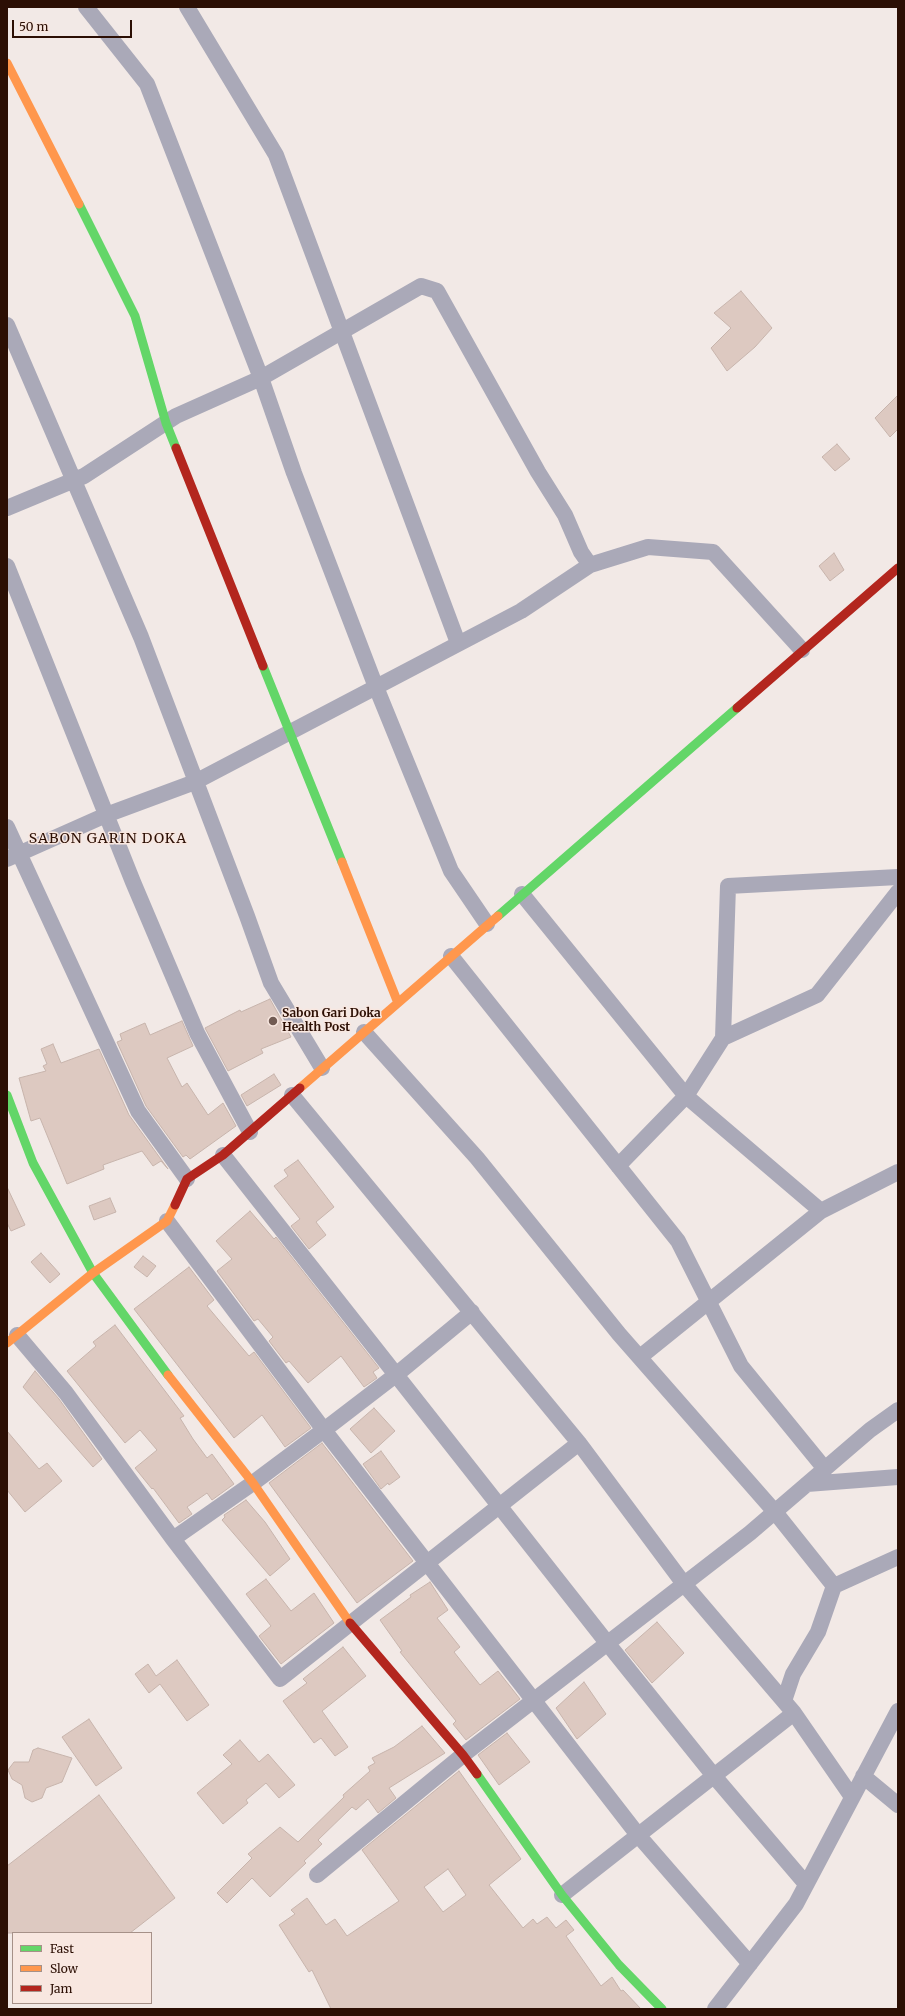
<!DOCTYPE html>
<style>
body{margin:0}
#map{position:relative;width:905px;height:2016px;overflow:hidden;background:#f2e9e6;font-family:Merriweather,serif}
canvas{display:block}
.frame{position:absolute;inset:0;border:8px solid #2c0f04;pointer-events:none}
.legend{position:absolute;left:12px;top:1932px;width:140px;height:72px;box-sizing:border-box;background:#f8e7e0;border:1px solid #a69188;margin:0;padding:5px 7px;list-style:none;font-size:12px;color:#2c0f04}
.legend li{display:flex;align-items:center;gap:8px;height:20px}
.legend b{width:20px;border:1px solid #a69188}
.scale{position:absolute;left:12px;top:20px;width:120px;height:18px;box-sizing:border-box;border:2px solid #2c0f04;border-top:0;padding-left:5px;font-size:12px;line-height:14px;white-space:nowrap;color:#2c0f04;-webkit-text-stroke:3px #f8e7e0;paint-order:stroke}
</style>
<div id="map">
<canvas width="905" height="2016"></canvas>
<div class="frame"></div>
<ul class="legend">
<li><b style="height:5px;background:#63d668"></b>Fast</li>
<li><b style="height:5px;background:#ff974d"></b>Slow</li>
<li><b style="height:5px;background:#b3261e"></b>Jam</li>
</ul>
<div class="scale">50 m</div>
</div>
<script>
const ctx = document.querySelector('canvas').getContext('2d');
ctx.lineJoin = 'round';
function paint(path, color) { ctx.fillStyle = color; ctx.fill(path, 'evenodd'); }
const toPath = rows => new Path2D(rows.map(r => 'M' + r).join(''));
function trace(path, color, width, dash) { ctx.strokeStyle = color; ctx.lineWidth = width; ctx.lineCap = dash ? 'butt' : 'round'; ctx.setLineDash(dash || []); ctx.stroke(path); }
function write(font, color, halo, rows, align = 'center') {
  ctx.font = font + ' Merriweather,serif'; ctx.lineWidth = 3; ctx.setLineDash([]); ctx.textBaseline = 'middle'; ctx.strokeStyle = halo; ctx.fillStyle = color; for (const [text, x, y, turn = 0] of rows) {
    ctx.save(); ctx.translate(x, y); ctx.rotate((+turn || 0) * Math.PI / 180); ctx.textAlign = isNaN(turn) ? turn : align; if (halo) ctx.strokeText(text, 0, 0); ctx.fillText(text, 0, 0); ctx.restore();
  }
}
const building = toPath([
 [741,291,772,328,755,347,727,371,711,348,731,328,714,313,741,291],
 [898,395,898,429,890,437,875,418,898,395],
 [837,444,850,459,835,471,822,457,837,444],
 [834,553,844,570,830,581,819,566,834,553],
 [270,999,291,1037,261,1049,263,1053,228,1071,205,1028,240,1010,241,1012,270,999],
 [182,1021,193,1046,167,1058,182,1087,187,1083,208,1115,223,1103,236,1126,190,1159,186,1155,183,1157,146,1106,117,1042,122,1040,120,1034,145,1023,150,1035,182,1021],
 [53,1044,61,1063,99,1049,129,1115,168,1169,161,1161,153,1166,142,1151,103,1165,104,1169,67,1184,40,1118,31,1121,19,1078,46,1071,43,1066,47,1064,41,1049,53,1044],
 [274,1074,281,1085,247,1106,241,1095,274,1074],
 [298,1160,334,1207,316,1222,326,1235,309,1249,291,1226,300,1219,274,1186,288,1176,284,1170,298,1160],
 [7,1187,25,1225,11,1231,7,1223,7,1187],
 [110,1198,116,1212,94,1220,89,1206,110,1198],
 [250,1211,274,1239,276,1237,379,1368,373,1372,377,1378,364,1387,341,1356,308,1383,289,1361,286,1363,269,1341,273,1337,258,1319,254,1321,217,1271,232,1259,216,1241,250,1211],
 [41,1253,60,1274,50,1283,31,1262,41,1253],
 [143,1256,156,1266,147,1277,134,1267,143,1256],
 [189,1267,214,1300,207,1306,249,1356,254,1352,311,1428,285,1447,262,1415,234,1438,134,1309,189,1267],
 [115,1325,184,1416,180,1418,193,1439,207,1458,212,1454,234,1484,212,1500,207,1493,187,1507,192,1514,179,1523,153,1488,152,1489,135,1468,157,1450,140,1430,125,1443,67,1371,96,1346,93,1342,115,1325],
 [35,1371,59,1399,102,1459,93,1467,23,1387,35,1371],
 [374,1408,395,1431,371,1453,350,1429,374,1408],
 [7,1431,39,1469,47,1463,62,1481,25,1512,7,1490,7,1431],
 [322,1443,413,1561,357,1603,269,1483,322,1443],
 [381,1451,400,1477,389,1485,388,1483,381,1489,363,1464,381,1451],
 [246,1500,265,1522,290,1559,270,1576,222,1520,225,1517,224,1515,246,1500],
 [266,1579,291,1611,314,1593,334,1623,281,1664,259,1636,271,1626,246,1594,266,1579],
 [430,1582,448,1610,437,1618,460,1647,454,1652,480,1685,498,1671,520,1699,466,1740,453,1724,456,1721,400,1652,402,1651,380,1620,411,1597,410,1595,430,1582],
 [657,1622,684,1653,652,1683,625,1650,657,1622],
 [343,1647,366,1676,322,1711,348,1747,335,1756,321,1738,314,1743,283,1701,307,1683,303,1679,343,1647],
 [177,1660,209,1705,187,1721,160,1684,149,1693,135,1674,148,1664,156,1676,177,1660],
 [584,1682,606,1714,577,1739,556,1708,584,1682],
 [89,1719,122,1768,96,1786,62,1737,89,1719],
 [422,1726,445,1753,389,1788,396,1798,378,1813,368,1799,356,1810,352,1807,318,1840,322,1844,304,1861,306,1863,270,1897,252,1878,227,1903,217,1893,252,1858,248,1854,280,1827,298,1842,344,1797,343,1795,370,1771,368,1767,375,1763,372,1758,394,1747,422,1726],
 [507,1733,530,1762,499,1785,478,1755,507,1733],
 [240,1740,259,1762,268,1754,295,1785,279,1798,266,1783,246,1800,248,1803,223,1824,197,1793,232,1764,223,1755,240,1740],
 [38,1748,72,1758,62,1782,46,1788,42,1798,32,1802,25,1798,22,1785,12,1779,8,1770,14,1762,29,1762,33,1750,38,1748],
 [459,1771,521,1859,489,1885,523,1928,533,1919,537,1924,547,1917,556,1928,566,1920,574,1930,566,1936,601,1986,612,1977,621,1991,623,1990,641,2009,331,2009,312,1970,309,1972,279,1925,295,1914,291,1910,307,1898,326,1925,335,1919,347,1936,399,1901,362,1850,459,1771],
 [448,1869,466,1895,443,1912,424,1887,448,1869],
 [99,1795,175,1898,130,1933,7,1933,7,1866,99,1795]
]);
paint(building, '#ddc9c1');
trace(building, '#c7b4ac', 1);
trace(toPath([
 [86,7,147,84,261,378,294,473,374,682,451,871,487,924],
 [187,7,276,155,458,643],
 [7,325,141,637,247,916,271,983,322,1068],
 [7,508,84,476,176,416,261,378,421,286,437,291,538,472,565,515,581,552,590,565],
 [7,566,133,882,197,1033,250,1132],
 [7,827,138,1111,187,1179],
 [7,859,106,815,195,782,521,611,590,565,648,547,713,552,802,650],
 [522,894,686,1096,821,1211],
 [451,956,678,1241,741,1366,825,1469],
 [364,1032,477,1158,619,1334,775,1512,834,1586],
 [723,1038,817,995,898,892],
 [292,1095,579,1443,684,1584,794,1713,852,1797],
 [223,1155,608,1644,714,1776,806,1884],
 [618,1166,686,1096,723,1038,728,886,898,877],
 [167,1221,324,1430,638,1835,750,1964],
 [17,1335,66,1393,173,1539,280,1679,579,1443],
 [640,1357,821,1211,898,1172],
 [807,1484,898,1477],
 [173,1539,253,1483,324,1430,397,1374,472,1312],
 [784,1701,793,1674,818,1632,834,1586,898,1557],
 [863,1776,898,1805],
 [317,1875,463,1755,750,1533,870,1430,898,1410],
 [562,1895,794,1713],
 [715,2009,796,1904,898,1711]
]), '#aaa9b8', 16);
trace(toPath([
 [79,204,135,316,166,423,176,448],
 [263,666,342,862],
 [498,916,737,708],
 [7,1095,33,1163,93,1273,168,1375],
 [477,1774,562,1895,619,1965,662,2009]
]), '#63d668', 9);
trace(toPath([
 [7,63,79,204],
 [342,862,398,1003],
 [300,1088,498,916],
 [7,1343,93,1273,167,1221,175,1205],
 [168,1375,253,1483,350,1623]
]), '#ff974d', 9);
trace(toPath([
 [176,448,263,666],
 [737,708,898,568],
 [175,1205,187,1179,223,1155,300,1088],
 [350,1623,463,1755,477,1774]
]), '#b3261e', 9);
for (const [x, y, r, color] of [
 [273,1021,5,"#715b53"]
]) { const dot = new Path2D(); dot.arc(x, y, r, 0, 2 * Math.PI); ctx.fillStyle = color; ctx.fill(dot); trace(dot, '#f8e7e0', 1.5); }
write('bold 12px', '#2c0f04', '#f8e7e0', [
 ["Sabon Gari Doka",282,1014],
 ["Health Post",282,1028]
], 'left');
ctx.letterSpacing = '1px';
write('14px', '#2c0f04', '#f8e7e0', [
 ["SABON GARIN DOKA",108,839]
]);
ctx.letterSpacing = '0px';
</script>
